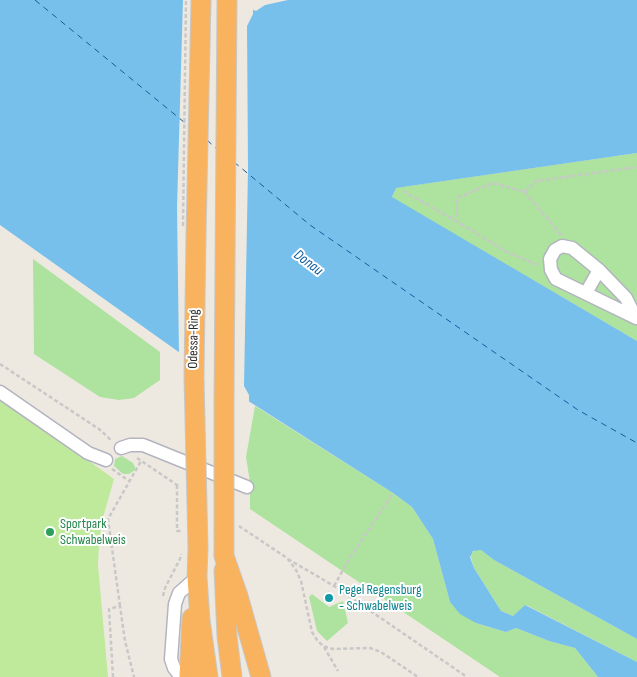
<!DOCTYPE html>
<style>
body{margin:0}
canvas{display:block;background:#eee9e0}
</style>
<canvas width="637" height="677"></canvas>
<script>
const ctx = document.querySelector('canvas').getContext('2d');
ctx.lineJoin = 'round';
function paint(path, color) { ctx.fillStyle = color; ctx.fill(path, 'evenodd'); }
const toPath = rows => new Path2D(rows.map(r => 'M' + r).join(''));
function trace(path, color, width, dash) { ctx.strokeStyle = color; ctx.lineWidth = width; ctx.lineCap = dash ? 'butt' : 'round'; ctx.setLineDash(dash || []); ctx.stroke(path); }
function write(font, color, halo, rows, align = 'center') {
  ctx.font = font + ' "Sofia Sans Condensed",sans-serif'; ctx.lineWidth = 4; ctx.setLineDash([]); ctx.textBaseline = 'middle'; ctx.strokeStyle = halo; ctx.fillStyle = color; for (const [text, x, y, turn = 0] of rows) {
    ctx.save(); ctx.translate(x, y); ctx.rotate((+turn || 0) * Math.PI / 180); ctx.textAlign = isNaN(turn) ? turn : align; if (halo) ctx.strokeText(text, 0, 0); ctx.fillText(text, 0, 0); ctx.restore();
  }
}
paint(toPath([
 [637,153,637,341,392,198,395,188],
 [33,259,160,352,160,380,134,398,119,400,100,397,34,354],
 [255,406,393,493,412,507,433,539,450,602,476,623,506,632,516,628,549,641,575,648,598,677,500,677,250,509,250,482,246,457],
 [122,456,133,463,135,467,135,470,129,474,123,474,114,466,115,459],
 [477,549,481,550,494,560,637,639,637,662,526,605,513,616,501,611,474,568,470,554],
 [312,594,329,607,343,601,348,623,327,641,317,631,309,597]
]), '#aee29f');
paint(toPath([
 [0,397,114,479,102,521,99,544,98,565,108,677,0,677]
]), '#bfe99b');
paint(toPath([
 [0,0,232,0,256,11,265,5,288,0,637,0,637,153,396,188,392,197,637,341,637,639,494,560,481,550,473,551,470,557,474,568,501,611,513,616,525,605,637,662,637,677,598,677,575,648,549,641,516,628,506,632,476,623,460,614,450,602,433,539,412,507,393,493,242,397,0,225]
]), '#77c0ec');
paint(toPath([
 [183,0,238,0,253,7,253,14,247,26,248,169,244,386,249,395,249,404,179,355,177,207]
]), '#eee9e0');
trace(toPath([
 [35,0,190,127],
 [207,140,217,149],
 [234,162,310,225,578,410,637,443]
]), '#125d9c', 1, [6, 5]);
const building = toPath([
 [328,592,335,597,330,604,323,599,328,592]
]);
paint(building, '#cac7be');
trace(building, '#cac6b9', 1);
const minor = toPath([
 [586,293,599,270],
 [636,318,626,298,599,270,572,248,562,246,555,250,550,259,551,270,556,279,622,311,636,318,637,318],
 [0,392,88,453,106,460],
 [121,448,130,445,143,445,247,487],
 [181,677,174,668,171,659,175,604,179,593,197,577]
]);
const highway = toPath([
 [196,235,201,0],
 [224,400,227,0],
 [198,548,197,577,200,620,208,677],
 [224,556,238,596,261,677],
 [224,570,227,636,232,677],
 [189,677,192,618]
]);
trace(minor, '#b3b4c0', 15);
trace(highway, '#c8c8c8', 21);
trace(toPath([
 [403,191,456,221],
 [525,192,536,181,637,167],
 [538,265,507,252,456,221,457,198,493,183,525,192,561,235],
 [0,364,99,429,112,441],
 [137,458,180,487],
 [112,469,129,481],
 [177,485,177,531,182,531],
 [239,526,287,558,296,570,301,581,312,632,317,640,323,646,333,649,370,648,381,652,418,677],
 [288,559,334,586,467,677],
 [334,586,348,561,393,493],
 [163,596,165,588,180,559,181,554],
 [120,606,108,519,141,461],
 [324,647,338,671],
 [113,677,109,609,120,606,125,641,134,677]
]), '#c8c8c8', 2.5, [4, 2.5]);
trace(minor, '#fff', 12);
trace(highway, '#f9b35f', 19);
const highwayBridge = toPath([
 [196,235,194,377,198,548],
 [224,556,224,400]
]);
trace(highwayBridge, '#c8c8c8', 21, []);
trace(toPath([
 [183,226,186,0]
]), '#c8c8c8', 2.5, [4, 2.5]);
trace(highwayBridge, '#f9b35f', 19);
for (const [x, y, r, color] of [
 [50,532,5,"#2e9e5b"],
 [329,598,5,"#0f9aa8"]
]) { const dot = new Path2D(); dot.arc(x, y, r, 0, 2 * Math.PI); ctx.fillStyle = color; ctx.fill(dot); trace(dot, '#fff', 2); }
write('14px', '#2d2d2d', '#fff', [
 ["Odessa-Ring",194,339,-89]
]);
write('14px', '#27864d', '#fff', [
 ["Sportpark",60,524],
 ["Schwabelweis",60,540]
], 'left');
write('14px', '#0d838f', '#fff', [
 ["Pegel Regensburg",339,590],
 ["- Schwabelweis",339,606]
], 'left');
write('italic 15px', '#125d9c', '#fff', [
 ["Donau",308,263,37]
]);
</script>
